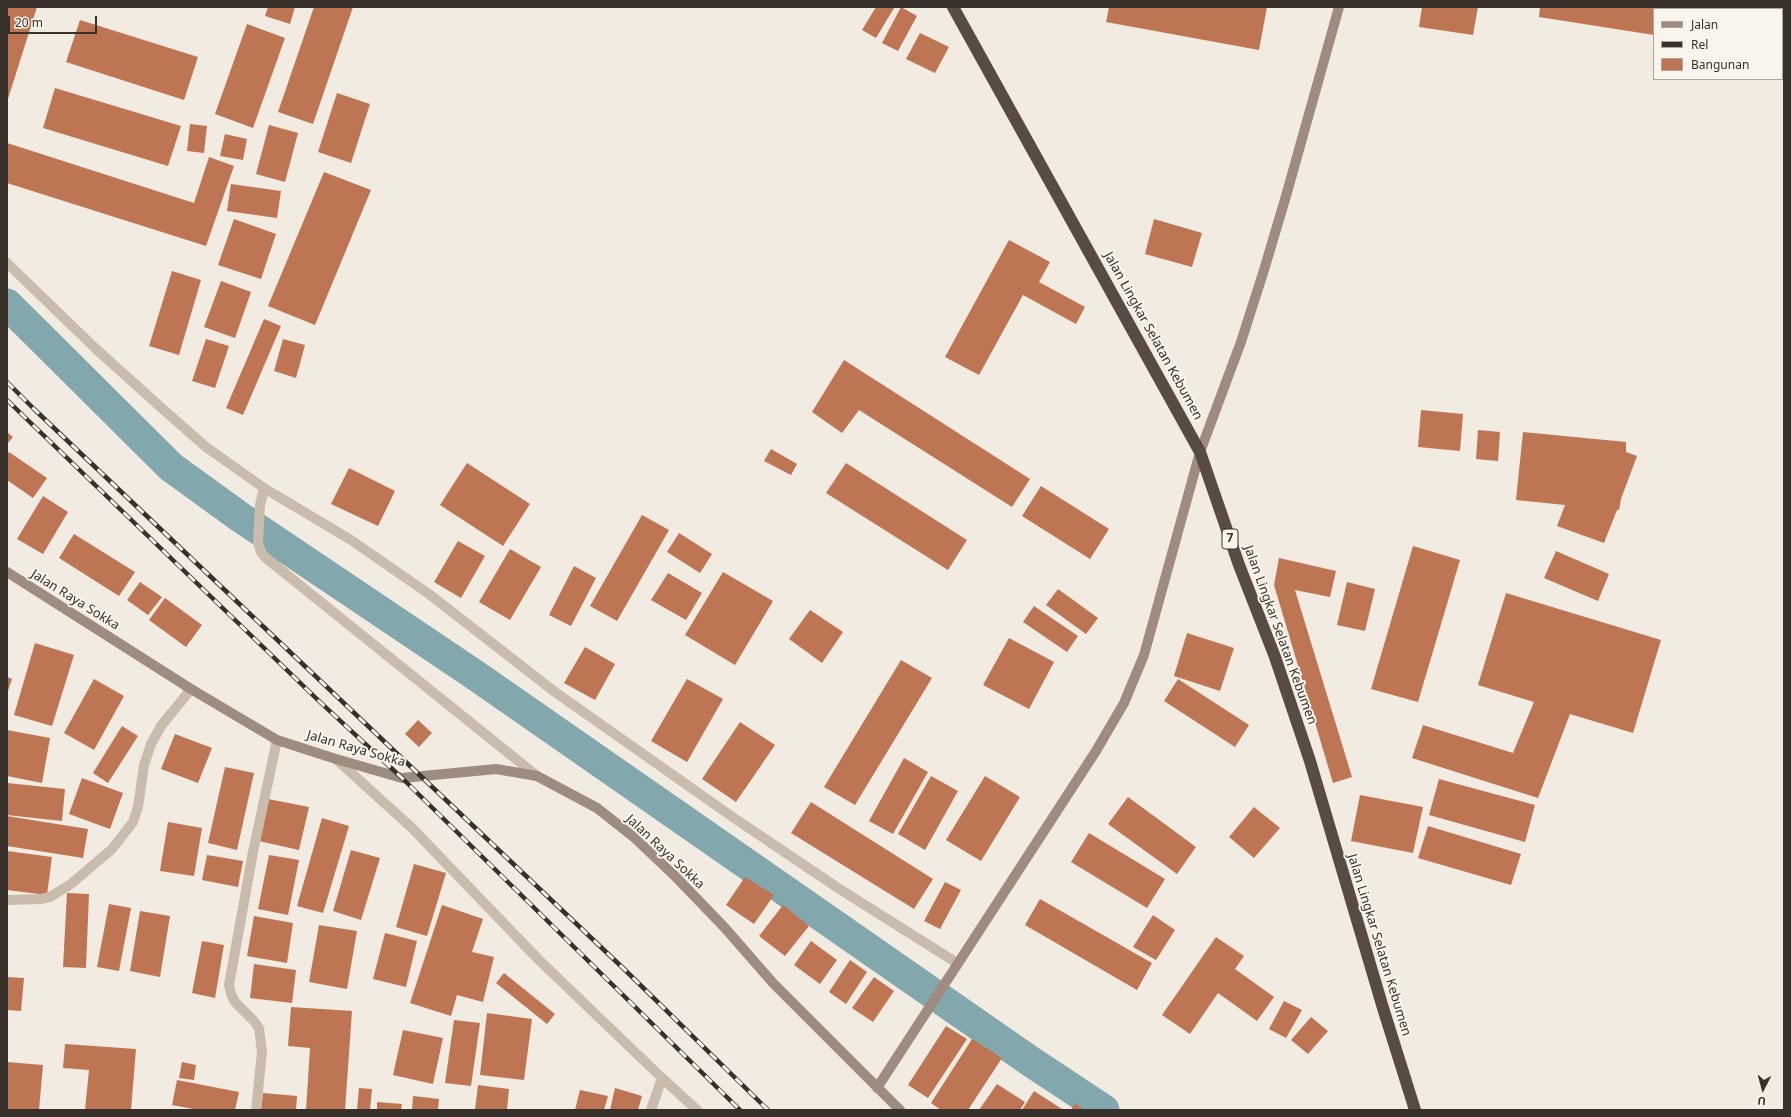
<!DOCTYPE html>
<style>
body{margin:0}
#map{position:relative;width:1791px;height:1117px;overflow:hidden;background:#f2ebe1;font-family:"Noto Sans",sans-serif}
canvas{display:block}
.frame{position:absolute;inset:0;border:8px solid #38302b;pointer-events:none}
.legend{position:absolute;left:1653px;top:8px;width:130px;height:72px;box-sizing:border-box;background:#f9f5ed;border:1px solid #aca69f;margin:0;padding:5px 7px;list-style:none;font-size:12px;color:#38302b}
.legend li{display:flex;align-items:center;gap:8px;height:20px}
.legend b{width:20px;border:1px solid #aca69f}
.north{position:absolute;left:1743px;top:1069px;width:40px;height:40px;-webkit-text-stroke:3px #f9f5ed;paint-order:stroke;rotate:186deg;font-size:11px;font-weight:700;line-height:16px;text-align:center;color:#38302b}
.north::after{content:'';display:block;margin:auto;width:14px;height:18px;background:#38302b;clip-path:polygon(50% 0,100% 100%,50% 72%,0 100%)}
.scale{position:absolute;left:8px;top:16px;width:89px;height:18px;box-sizing:border-box;border:2px solid #38302b;border-top:0;padding-left:5px;font-size:12px;line-height:14px;white-space:nowrap;color:#38302b;-webkit-text-stroke:3px #f9f5ed;paint-order:stroke}
</style>
<div id="map">
<canvas width="1791" height="1117"></canvas>
<div class="frame"></div>
<ul class="legend">
<li><b style="height:5px;background:#9d8c7f"></b>Jalan</li>
<li><b style="height:5px;background:#38302b"></b>Rel</li>
<li><b style="height:11px;background:#bd7554"></b>Bangunan</li>
</ul>
<div class="north">U</div>
<div class="scale">20 m</div>
</div>
<script>
const ctx = document.querySelector('canvas').getContext('2d');
ctx.lineJoin = 'round';
const toPath = rows => new Path2D(rows.map(r => 'M' + r).join(''));
function trace(path, color, width, dash) { ctx.strokeStyle = color; ctx.lineWidth = width; ctx.lineCap = dash ? 'butt' : 'round'; ctx.setLineDash(dash || []); ctx.stroke(path); }
function paint(path, color) { ctx.fillStyle = color; ctx.fill(path, 'evenodd'); }
function write(font, color, halo, rows, align = 'center') {
  ctx.font = font + ' "Noto Sans",sans-serif'; ctx.lineWidth = 4; ctx.setLineDash([]); ctx.textBaseline = 'middle'; ctx.strokeStyle = halo; ctx.fillStyle = color; for (const [text, x, y, turn = 0] of rows) {
    ctx.save(); ctx.translate(x, y); ctx.rotate((+turn || 0) * Math.PI / 180); ctx.textAlign = isNaN(turn) ? turn : align; if (halo) ctx.strokeText(text, 0, 0); ctx.fillText(text, 0, 0); ctx.restore();
  }
}
trace(toPath([
 [7,304,171,467,240,517,475,675,1030,1061,1104,1110]
]), '#82a8ad', 31);
paint(toPath([
 [7,7,37,7,7,102],
 [268,7,295,7,290,24,265,16],
 [314,7,353,7,313,124,278,112],
 [876,7,894,8,876,38,862,30],
 [901,7,917,16,898,51,882,43],
 [1109,7,1267,7,1259,50,1106,22],
 [1422,7,1478,7,1473,35,1419,27],
 [1540,7,1693,7,1692,9,1654,9,1654,35,1539,17],
 [1782,17,1784,18,1784,52,1782,52],
 [80,20,198,57,184,100,66,62],
 [247,24,285,38,253,128,215,114],
 [920,33,949,47,935,73,906,59],
 [55,88,181,126,168,166,43,128],
 [337,93,370,104,351,163,318,152],
 [190,124,207,126,204,153,187,151],
 [269,125,298,133,285,182,256,174],
 [225,134,247,139,243,160,220,156],
 [7,143,194,203,209,157,234,166,206,246,7,183],
 [324,172,371,190,315,325,268,306],
 [231,184,281,191,277,218,227,211],
 [234,219,276,234,261,279,218,265],
 [1154,219,1202,233,1192,267,1145,254],
 [1009,240,1050,262,1039,282,1085,307,1076,324,1023,295,979,375,945,357],
 [172,271,201,280,179,355,149,346],
 [221,281,251,292,235,338,204,327],
 [264,319,281,326,243,415,226,408],
 [206,339,229,346,215,388,192,381],
 [283,339,305,345,296,378,274,371],
 [844,360,1030,479,1012,507,859,410,842,433,812,412],
 [1421,410,1463,414,1460,451,1418,447],
 [1478,430,1500,432,1498,461,1476,459],
 [7,432,13,437,7,444],
 [1523,432,1626,442,1626,452,1637,456,1621,499,1619,510,1617,510,1604,543,1557,526,1565,505,1516,500],
 [771,449,797,464,791,475,764,461],
 [9,452,47,478,33,498,7,480,7,455],
 [467,463,530,504,503,546,440,505],
 [846,463,967,540,948,570,826,493],
 [349,468,395,491,378,526,331,504],
 [1041,486,1109,529,1090,559,1022,516],
 [43,496,68,512,43,554,17,539],
 [642,515,669,530,617,621,590,606],
 [679,533,712,554,700,573,667,552],
 [74,534,135,572,119,596,59,558],
 [458,541,485,556,461,598,434,582],
 [1413,546,1460,560,1418,702,1371,689],
 [510,549,541,567,510,620,479,602],
 [1556,551,1609,574,1598,601,1544,578],
 [1279,558,1336,571,1330,597,1295,590,1352,777,1333,783,1274,585],
 [574,566,596,578,571,626,549,615],
 [723,572,773,601,735,665,685,635],
 [668,573,702,593,686,620,651,600],
 [140,582,162,597,148,615,127,600],
 [1347,582,1375,589,1365,631,1337,625],
 [1058,589,1098,618,1086,634,1046,605],
 [1506,593,1661,640,1633,733,1570,714,1538,798,1412,758,1423,725,1513,753,1534,702,1478,685],
 [165,598,202,625,186,647,149,620],
 [1034,606,1078,636,1067,652,1023,622],
 [810,610,843,632,822,663,789,639],
 [1187,633,1234,648,1220,691,1174,676],
 [1009,638,1054,662,1029,709,983,685],
 [35,643,74,655,52,726,14,715],
 [585,647,615,664,595,700,564,683],
 [901,660,932,678,855,805,824,787],
 [7,677,12,679,7,694],
 [94,679,124,696,94,750,64,733],
 [687,679,723,699,687,762,651,741],
 [1178,679,1249,725,1235,747,1164,701],
 [418,720,432,733,419,747,405,734],
 [740,722,775,745,736,802,702,779],
 [122,726,138,736,108,783,93,773],
 [7,730,50,738,42,783,7,776],
 [175,734,212,748,198,783,161,769],
 [904,758,928,772,893,834,869,821],
 [225,767,254,773,237,850,208,843],
 [931,776,958,791,925,850,898,834],
 [985,776,1020,797,981,861,946,840],
 [82,778,123,793,110,829,69,814],
 [1439,779,1535,805,1525,842,1429,815],
 [7,783,65,789,62,821,7,815],
 [1360,795,1423,807,1413,853,1351,841],
 [1128,797,1196,847,1177,874,1108,824],
 [268,799,309,807,299,850,259,841],
 [811,802,933,879,914,909,791,833],
 [1254,807,1280,828,1254,858,1229,837],
 [7,816,88,829,83,858,7,846],
 [322,818,349,826,323,913,297,906],
 [168,822,202,828,194,876,160,871],
 [1428,826,1521,854,1511,885,1418,858],
 [1089,833,1165,879,1147,908,1071,862],
 [351,850,380,858,361,920,333,911],
 [7,851,52,857,47,895,7,890],
 [207,855,243,861,238,887,202,880],
 [269,855,299,860,288,915,258,909],
 [414,864,446,873,427,936,396,927],
 [745,877,774,895,754,924,726,905],
 [945,882,961,890,940,929,924,921],
 [67,893,89,894,86,968,63,967],
 [1040,899,1152,963,1137,990,1025,925],
 [109,904,131,908,119,971,97,967],
 [442,905,483,919,472,952,494,957,483,1002,457,995,451,1016,410,1003],
 [783,905,809,926,785,956,759,936],
 [140,911,170,916,160,977,130,971],
 [1153,915,1175,930,1156,960,1133,947],
 [254,916,293,923,287,963,247,956],
 [319,925,357,931,347,989,309,982],
 [385,933,417,941,406,987,373,979],
 [1216,937,1244,956,1235,969,1274,997,1257,1021,1218,993,1190,1034,1162,1015],
 [202,941,224,945,215,998,192,993],
 [811,941,837,960,820,984,794,965],
 [850,960,867,972,846,1004,829,992],
 [254,964,296,970,292,1003,250,998],
 [504,973,555,1014,547,1024,496,983],
 [7,977,24,978,21,1011,7,1010],
 [874,977,894,991,873,1022,852,1008],
 [1284,1001,1302,1010,1286,1038,1269,1029],
 [291,1007,352,1011,345,1110,306,1110,310,1048,288,1046],
 [487,1013,532,1019,524,1080,480,1075],
 [1311,1017,1328,1031,1308,1054,1291,1040],
 [454,1020,480,1023,471,1086,445,1083],
 [946,1026,967,1039,928,1098,908,1085],
 [403,1030,443,1038,433,1084,393,1075],
 [972,1039,1002,1058,968,1110,941,1110,931,1103],
 [65,1044,136,1049,131,1110,85,1110,89,1070,63,1068],
 [7,1062,43,1065,39,1110,7,1110],
 [182,1062,196,1065,194,1080,179,1078],
 [177,1080,239,1092,235,1110,199,1110,172,1105],
 [997,1084,1025,1102,1020,1110,979,1110],
 [478,1085,509,1089,507,1110,475,1110],
 [359,1088,372,1089,370,1110,357,1110],
 [615,1088,642,1096,638,1110,610,1110],
 [580,1090,608,1096,604,1110,575,1110],
 [1034,1091,1062,1109,1062,1110,1022,1110],
 [263,1093,297,1096,296,1110,261,1110],
 [413,1096,439,1099,438,1110,412,1110],
 [377,1102,402,1104,401,1110,377,1110],
 [1075,1103,1084,1110,1071,1110]
]), '#bd7554');
trace(toPath([
 [7,263,95,348,166,412,206,447,264,488,260,505,258,543,261,552,266,558,537,776],
 [264,488,351,540,429,594,555,692,734,818,838,888,957,963],
 [336,759,412,828,539,960,662,1078,651,1110],
 [7,900,41,899,50,897,71,884,112,849,133,822,138,807,144,765,151,744,161,726,191,689],
 [662,1078,697,1110],
 [256,1110,262,1052,259,1028,253,1020,235,1002,231,994,229,985,253,852,277,740]
]), '#c9bcad', 10);
trace(toPath([
 [7,572,191,689,277,740,336,759,402,778,496,769,537,776,597,808,635,838,675,876,725,928,773,983,900,1110],
 [877,1088,1096,751,1124,703,1144,655,1200,452,1241,342,1264,270,1286,196,1339,7]
]), '#9d8c7f', 10);
trace(toPath([
 [953,7,1200,452,1239,565,1275,657,1310,761,1383,1008,1415,1110]
]), '#584b43', 12);
const rail = toPath([
 [7,382,34,409,624,969,768,1110],
 [7,400,320,702,402,778,740,1110]
]);
trace(rail, '#38302b', 4.5);
trace(rail, '#f9f5ed', 3, [9]);
for (const [x, y, w] of [
 [1230,539,16]
]) { const box = new Path2D(); box.roundRect(x - w / 2, y - 10, w, 20, 3); ctx.fillStyle = '#f9f5ed'; ctx.fill(box); trace(box, '#38302b', 1); }
write('bold 12px', '#38302b', null, [
 ["7",1230,539]
]);
write('13px', '#38302b', '#f9f5ed', [
 ["Jalan Lingkar Selatan Kebumen",1153,336,61],
 ["Jalan Raya Sokka",75,600,32],
 ["Jalan Lingkar Selatan Kebumen",1280,635,70],
 ["Jalan Raya Sokka",356,749,16],
 ["Jalan Raya Sokka",665,852,43],
 ["Jalan Lingkar Selatan Kebumen",1379,945,73]
]);
</script>
